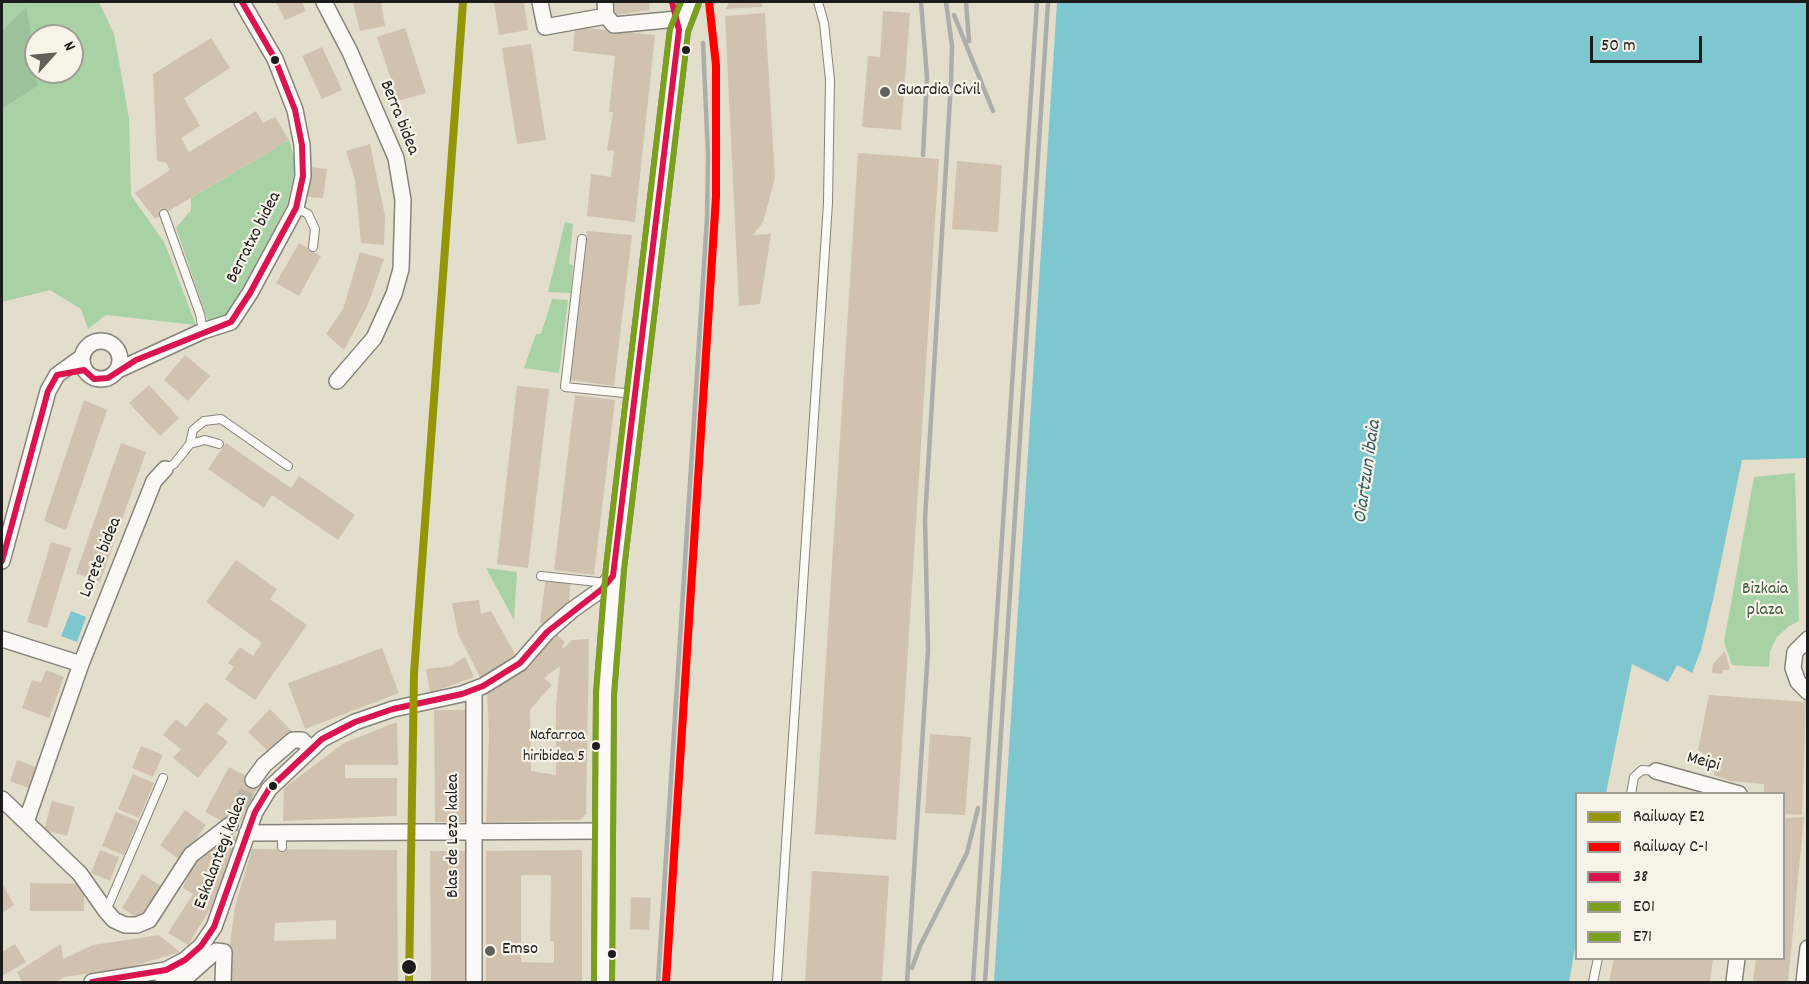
<!DOCTYPE html>
<style>
body{margin:0}
#map{position:relative;width:1809px;height:984px;overflow:hidden;background:#e3ddcc;font-family:Dekko,sans-serif}
canvas{display:block}
.frame{position:absolute;inset:0;border:3px solid #1c1c1c;pointer-events:none}
.legend{position:absolute;left:1575px;top:792px;width:210px;height:168px;box-sizing:border-box;background:#f7f3e8;border:2px solid #9f9d96;margin:0;padding:8px 10px;list-style:none;font-size:18px;color:#1c1c1c}
.legend li{display:flex;align-items:center;gap:12px;height:30px}
.legend b{width:30px;border:2px solid #9f9d96}
.north{position:absolute;left:24px;top:24px;width:60px;height:60px;box-sizing:border-box;background:#f7f3e8;border:2px solid #9f9d96;border-radius:50%;rotate:63deg;font-size:16px;font-weight:700;line-height:24px;text-align:center;color:#1c1c1c}
.north::after{content:'';display:block;margin:auto;width:21px;height:27px;background:#62605a;clip-path:polygon(50% 0,100% 100%,50% 72%,0 100%)}
.scale{position:absolute;left:1590px;top:36px;width:112px;height:27px;box-sizing:border-box;border:3px solid #1c1c1c;border-top:0;padding-left:8px;font-size:18px;line-height:21px;white-space:nowrap;color:#1c1c1c;-webkit-text-stroke:4px #f7f3e8;paint-order:stroke}
</style>
<div id="map">
<canvas width="1809" height="984"></canvas>
<div class="frame"></div>
<ul class="legend">
<li><b style="height:8px;background:#949607"></b>Railway E2</li>
<li><b style="height:8px;background:#f00"></b>Railway C-1</li>
<li><b style="height:8px;background:#da144f"></b>38</li>
<li><b style="height:8px;background:#7b9f1e"></b>E01</li>
<li><b style="height:8px;background:#7b9f1e"></b>E71</li>
</ul>
<div class="north">N</div>
<div class="scale">50 m</div>
</div>
<script>
const ctx = document.querySelector('canvas').getContext('2d');
ctx.lineJoin = 'round';
function paint(path, color) { ctx.fillStyle = color; ctx.fill(path, 'evenodd'); }
const toPath = rows => new Path2D(rows.map(r => 'M' + r).join(''));
function trace(path, color, width, dash) { ctx.strokeStyle = color; ctx.lineWidth = width; ctx.lineCap = dash ? 'butt' : 'round'; ctx.setLineDash(dash || []); ctx.stroke(path); }
function write(font, color, halo, rows, align = 'center') {
  ctx.font = font + ' Dekko,sans-serif'; ctx.lineWidth = 4.5; ctx.setLineDash([]); ctx.textBaseline = 'middle'; ctx.strokeStyle = halo; ctx.fillStyle = color; for (const [text, x, y, turn = 0] of rows) {
    ctx.save(); ctx.translate(x, y); ctx.rotate((+turn || 0) * Math.PI / 180); ctx.textAlign = isNaN(turn) ? turn : align; if (halo) ctx.strokeText(text, 0, 0); ctx.fillText(text, 0, 0); ctx.restore();
  }
}
paint(toPath([
 [2,2,99,2,114,34,129,118,131,195,164,242,196,325,106,315,88,329,81,309,50,290,2,302,2,109,38,86,27,8,2,30],
 [36,36,72,36,72,72,36,72],
 [289,140,294,157,294,172,287,205,229,314,209,324,176,228,191,210,191,198],
 [565,222,573,224,569,264,573,265,571,293,548,292],
 [552,299,568,300,559,373,524,368,536,334,541,334],
 [1795,473,1799,621,1789,626,1777,637,1770,651,1769,667,1732,665,1724,642,1754,477],
 [486,568,517,572,514,620]
]), '#a8d1a6');
paint(toPath([
 [27,7,38,86,2,109,2,30]
]), '#9cc29c');
paint(toPath([
 [1057,2,1807,2,1807,458,1742,460,1713,600,1701,650,1692,673,1677,665,1668,682,1632,664,1606,793,1576,794,1576,943,1569,982,994,982],
 [71,611,86,617,77,642,61,636]
]), '#7fc7cf');
paint(toPath([
 [276,2,302,2,306,11,285,20],
 [353,2,381,2,385,26,360,31],
 [494,2,524,2,528,30,499,35],
 [614,2,649,2,650,10,616,15],
 [729,2,762,2,762,7,726,9],
 [883,11,910,13,901,130,862,127,868,56,880,57],
 [765,13,775,178,763,222,753,235,771,234,760,304,739,306,725,16],
 [575,27,655,35,635,222,587,216,591,174,611,177,614,151,607,150,613,112,609,112,615,56,573,51],
 [405,28,426,93,398,101,377,37],
 [211,38,230,68,184,98,200,126,181,138,189,152,256,111,263,123,275,117,289,140,155,219,135,193,170,170,166,163,157,161,153,74],
 [531,44,546,140,517,144,502,48],
 [322,47,342,90,322,99,302,56],
 [370,144,385,216,384,245,361,243,355,180,346,151],
 [858,153,939,159,896,840,815,834],
 [957,161,1002,165,998,232,952,229],
 [311,167,327,169,323,198,308,197],
 [587,231,632,235,614,386,570,380],
 [299,243,321,256,299,296,276,283],
 [360,252,384,259,367,307,344,350,326,334,343,309],
 [185,355,210,376,188,401,164,380],
 [149,385,179,418,160,436,129,403],
 [517,386,549,389,528,568,497,564],
 [575,395,615,400,594,575,554,570],
 [84,400,107,410,66,530,44,521],
 [121,443,146,452,100,582,76,573],
 [226,443,291,488,299,476,355,515,338,540,272,495,264,508,208,469],
 [51,542,71,548,47,628,27,622],
 [236,560,277,589,270,599,307,625,255,700,225,679,234,667,228,663,240,647,253,656,262,643,206,602],
 [549,579,571,581,569,601,547,625,540,623,545,583],
 [479,600,481,614,491,611,519,661,483,683,458,634,452,603],
 [556,634,565,642,562,647,564,648,572,640,589,639,586,814,580,820,486,822,489,733,487,693,529,667],
 [560,666,556,704,556,775,531,771,530,710,552,685,544,678],
 [382,648,399,693,305,729,288,683],
 [1725,651,1730,670,1723,670,1723,674,1712,673,1713,664],
 [465,657,474,677,430,693,426,669,451,666],
 [46,670,64,677,49,718,22,708,32,680,41,683],
 [1709,695,1806,702,1802,815,1784,814,1784,794,1764,794,1764,784,1730,781,1714,775,1713,760,1698,750],
 [206,702,228,719,217,733,228,742,198,778,173,758,181,749,163,735,176,719,186,727],
 [270,709,293,732,271,754,248,732],
 [434,710,466,710,467,822,435,822],
 [397,722,398,765,345,765,345,778,397,778,397,816,283,821,284,788,344,743],
 [930,734,971,737,965,815,925,813],
 [141,746,163,755,153,777,132,768],
 [17,760,39,768,31,789,10,781],
 [229,767,260,783,236,828,205,812],
 [133,774,154,783,139,818,118,809],
 [52,801,75,807,67,836,44,830],
 [185,810,206,825,181,861,160,845],
 [116,812,138,821,124,855,102,846],
 [1804,817,1788,982,1753,982,1756,958,1784,958,1784,818],
 [225,832,237,837,227,866,212,906,188,945,168,933,193,894,183,888,195,857],
 [252,849,397,850,398,982,229,982,229,951,235,906],
 [336,920,336,939,274,941,275,923],
 [100,850,119,857,110,881,91,873],
 [582,850,582,982,486,982,486,851],
 [521,875,551,875,550,941,554,941,554,963,521,962],
 [430,851,465,851,465,982,431,982],
 [812,871,889,876,882,982,805,982],
 [142,874,164,888,144,922,122,908],
 [2,883,14,905,2,913],
 [30,883,84,884,84,911,30,911],
 [631,897,651,898,649,930,630,929],
 [159,935,180,952,130,967,65,977,55,982,22,982,17,972,61,944,63,959,93,945],
 [15,944,26,962,2,976,2,952],
 [1614,958,1713,958,1710,982,1609,982]
]), '#d1c2af');
trace(toPath([
 [230,825,253,780]
]), '#bbb6a9', 15, [15, 8]);
const lane = toPath([
 [296,208,308,214,315,229,313,247],
 [164,214,200,314,203,331],
 [582,239,565,387,634,394],
 [190,444,193,430,204,421,221,419,288,466],
 [165,469,174,464,190,444,205,440,219,444],
 [541,576,607,583],
 [1631,794,1634,777,1642,770,1656,771],
 [282,833,282,847],
 [106,911,163,778],
 [777,982,828,203,830,80,824,23,818,2],
 [1593,982,1598,958]
]);
const street = toPath([
 [324,2,350,52,396,158,403,200,401,269,394,294,374,338,337,381],
 [540,2,545,27,606,16,605,2],
 [606,16,614,25,677,19],
 '82 360a19 19 0 1 1 38 0a19 19 0 1 1-38 0Z',
 [118,370,203,331,231,322,250,293,296,208,303,176,302,145,295,110,275,59,242,2],
 [2,561,48,391,57,375,82,357],
 [2,639,81,664],
 [1808,639,1795,652,1793,668,1798,682,1808,692],
 [474,690,474,982],
 [1656,771,1739,794],
 [253,780,264,765,293,740,302,740,311,749],
 [2,799,80,874,106,911,114,920,125,925,137,925,149,920,191,855,230,825],
 [26,822,81,664,154,481,165,469],
 [247,833,603,831],
 [92,982,166,970,185,960,201,946,214,927,255,812,269,789,322,739,355,722,393,709,462,694,483,686,520,663,547,632,572,610,602,589,613,574],
 [163,982,189,975,216,951,224,952,223,982],
 [1734,982,1737,958],
 [1804,982,1808,948]
]);
const secondary = toPath([
 [603,982,605,694,615,568,679,30,690,2]
]);
trace(lane, '#86837a', 10);
trace(street, '#86837a', 18);
trace(secondary, '#86837a', 24);
trace(lane, '#fbfaf7', 8);
trace(street, '#fbfaf7', 15);
trace(secondary, '#fbfaf7', 21);
trace(toPath([
 [921,2,927,77,923,155],
 [966,2,969,41],
 [954,15,993,111],
 [912,968,920,946,967,853,978,808],
 [658,982,707,218,708,156,703,43],
 [907,982,928,650,925,519,951,82,952,46,946,2],
 [973,982,1037,2],
 [985,982,1048,2]
]), '#adadaa', 4.5);
trace(toPath([
 [2,561,48,391,57,375,84,370,94,379,108,378,136,360,231,322,250,293,296,208,303,176,302,145,295,110,275,59,242,2],
 [92,982,166,970,185,960,201,946,214,927,255,812,269,789,322,739,355,722,393,709,462,694,483,686,520,663,547,632,602,589,613,576,679,30,672,2]
]), '#da144f', 6);
trace(toPath([
 [612,982,614,694,624,569,688,32,698,5]
]), '#7b9f1e', 6);
trace(toPath([
 [594,982,596,694,606,567,670,29,681,2]
]), '#7b9f1e', 6);
trace(toPath([
 [409,982,414,673,463,2]
]), '#949607', 8);
trace(toPath([
 [666,982,716,197,716,65,709,2]
]), '#f00', 8);
for (const [x, y, r, color] of [
 [686,50,5,"#1c1c1c"],
 [275,60,5,"#1c1c1c"],
 [885,92,6,"#62605a"],
 [596,746,5,"#1c1c1c"],
 [273,786,5,"#1c1c1c"],
 [490,951,6,"#62605a"],
 [612,954,5,"#1c1c1c"],
 [409,967,8,"#1c1c1c"]
]) { const dot = new Path2D(); dot.arc(x, y, r, 0, 2 * Math.PI); ctx.fillStyle = color; ctx.fill(dot); trace(dot, '#f7f3e8', 2); }
write('16px', '#1c1c1c', '#f7f3e8', [
 ["Nafarroa",585,737],
 ["hiribidea 5",585,758]
], 'right');
write('18px', '#1c1c1c', '#f7f3e8', [
 ["Guardia Civil",897,92],
 ["Emso",502,951]
], 'left');
write('18px', '#1c1c1c', '#f7f3e8', [
 ["Berra bidea",398,118,68],
 ["Berratxo bidea",255,238,-63],
 ["Lorete bidea",102,558,-68],
 ["Meipi",1703,763,14],
 ["Blas de Lezo kalea",455,836,-90],
 ["Eskalantegi kalea",222,853,-69]
]);
write('18px', '#3c5841', '#f7f3e8', [
 ["Bizkaia",1765,591],
 ["plaza",1765,612]
]);
write('italic 20px', '#325d64', '#f7f3e8', [
 ["Oiartzun ibaia",1369,472,-82]
]);
</script>
